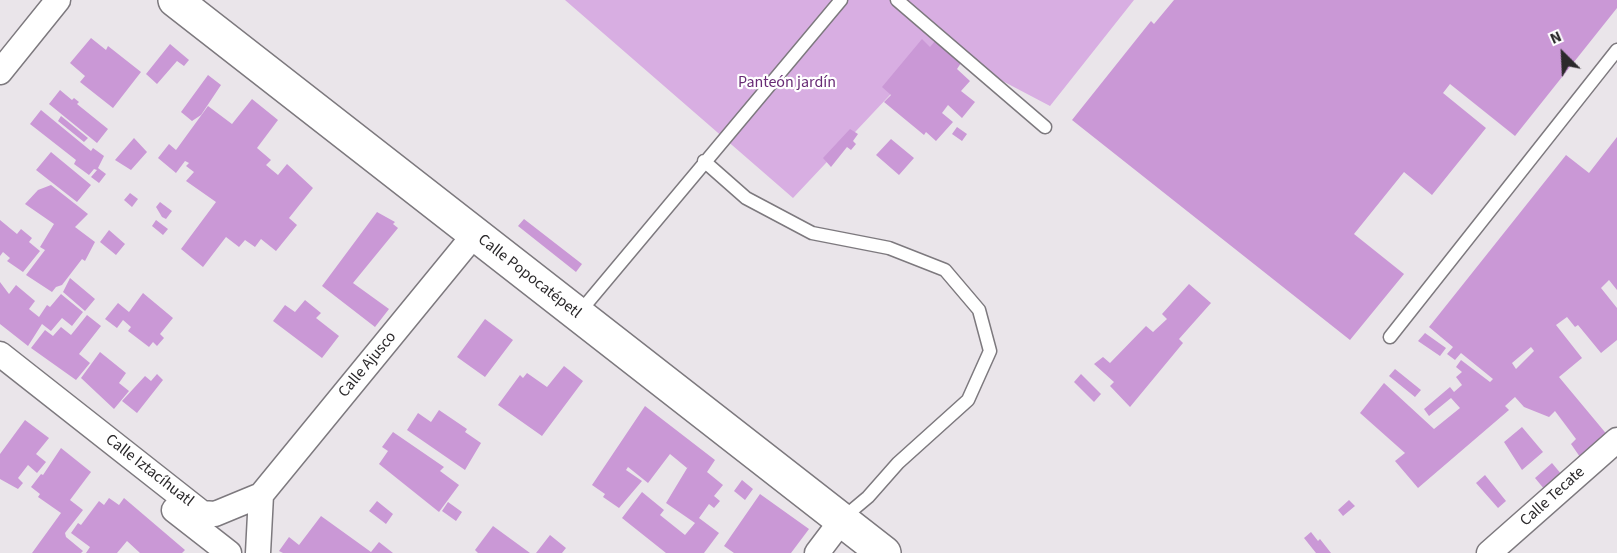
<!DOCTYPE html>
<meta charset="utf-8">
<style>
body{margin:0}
#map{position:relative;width:1617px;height:553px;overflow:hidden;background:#eae5ea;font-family:"Source Sans 3",sans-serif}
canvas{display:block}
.north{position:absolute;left:1533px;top:24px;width:60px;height:60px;-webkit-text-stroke:4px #fff;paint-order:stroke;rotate:336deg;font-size:16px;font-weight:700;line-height:24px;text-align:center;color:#2b292b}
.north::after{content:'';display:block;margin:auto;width:21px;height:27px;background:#2b292b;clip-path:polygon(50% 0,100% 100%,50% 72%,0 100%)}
</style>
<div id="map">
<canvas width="1617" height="553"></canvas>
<div class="north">N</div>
</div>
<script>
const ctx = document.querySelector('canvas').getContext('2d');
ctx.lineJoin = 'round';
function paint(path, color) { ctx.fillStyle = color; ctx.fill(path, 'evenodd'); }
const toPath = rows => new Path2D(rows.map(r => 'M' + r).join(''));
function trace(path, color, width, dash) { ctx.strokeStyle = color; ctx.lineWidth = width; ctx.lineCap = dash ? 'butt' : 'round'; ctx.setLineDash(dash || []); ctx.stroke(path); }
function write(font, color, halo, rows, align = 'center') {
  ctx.font = font + ' "Source Sans 3",sans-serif'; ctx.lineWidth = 4.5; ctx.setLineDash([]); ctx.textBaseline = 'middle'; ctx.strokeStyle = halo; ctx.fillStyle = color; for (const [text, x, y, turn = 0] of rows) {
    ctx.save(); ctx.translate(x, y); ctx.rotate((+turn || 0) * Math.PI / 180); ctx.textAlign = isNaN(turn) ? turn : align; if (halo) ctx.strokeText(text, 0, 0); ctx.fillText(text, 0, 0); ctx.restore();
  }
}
paint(toPath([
 [565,0,1134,0,1050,106,936,46,793,198]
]), '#d8aee2');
paint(toPath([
 [1174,0,1617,0,1617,8,1515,136,1450,84,1443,93,1486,128,1432,195,1404,172,1354,234,1404,274,1350,340,1072,120,1151,21,1154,24],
 [91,38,106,50,108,46,141,72,113,108,80,82,85,76,70,63],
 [922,39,930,47,935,41,961,63,957,69,970,81,961,91,975,102,962,118,948,105,942,113,953,122,936,141,926,132,924,135,884,102,891,95,882,87],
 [170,44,189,60,184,66,177,61,157,84,146,74],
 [208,75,221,85,201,115,192,121,181,112],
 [60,90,72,100,74,98,79,102,77,104,108,129,97,143,49,104],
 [252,99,278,120,257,148,271,160,266,165,278,175,287,164,313,188,289,218,297,225,276,251,261,239,255,247,245,240,239,247,226,237,203,267,181,249,216,202,186,181,194,172,186,166,189,163,185,161,176,173,158,158,169,144,176,150,208,106,232,124],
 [41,110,91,151,93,148,104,156,98,168,106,174,99,183,91,177,97,170,94,169,89,175,74,164,76,160,30,124],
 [61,116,88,138,84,142,58,121],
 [957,127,967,134,962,141,952,134],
 [850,129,858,134,853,141,856,144,851,150,847,147,831,167,823,158],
 [1617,137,1617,290,1609,280,1601,288,1617,308,1617,340,1601,353,1578,325,1575,327,1567,317,1556,325,1582,358,1559,377,1609,437,1580,457,1571,444,1576,439,1555,411,1549,417,1524,407,1515,397,1505,406,1509,410,1418,488,1395,461,1405,453,1360,413,1384,383,1434,429,1460,408,1451,398,1429,416,1424,409,1450,387,1454,392,1462,385,1456,377,1462,372,1456,367,1461,360,1490,382,1493,379,1461,353,1455,360,1447,354,1453,347,1429,327,1566,155,1589,173],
 [1531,347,1534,351,1516,369,1512,363],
 [134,138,147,152,131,170,115,160],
 [891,139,914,158,899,175,876,155],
 [51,152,91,185,77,202,36,170],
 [51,185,88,214,75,227,95,242,85,261,82,259,62,285,56,287,52,292,26,275,45,250,40,247,54,224,25,204,38,190],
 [130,193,138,199,132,207,124,200],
 [160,202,172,211,166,219,162,217,156,207],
 [377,212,395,222,393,224,398,228,353,283,389,309,375,327,322,286],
 [524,219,582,264,576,272,518,226],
 [0,220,17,234,21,229,32,238,29,242,40,251,23,272,7,261,10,258,3,252,0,256],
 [156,220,168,229,163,235,152,226],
 [109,230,125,244,116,255,100,242],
 [70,278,95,299,85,311,63,292],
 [0,282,9,294,16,285,35,301,29,309,39,317,47,305,50,307,61,294,83,312,72,326,62,318,51,331,42,324,28,346,0,324],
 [1189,284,1211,303,1179,339,1183,343,1130,407,1110,386,1114,382,1094,364,1103,357,1110,363,1146,326,1153,332,1167,319,1162,314],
 [143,293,173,318,160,334,164,338,157,346,153,342,149,347,128,331,131,327,123,320,117,328,105,319,118,303,129,312],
 [305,300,321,313,316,318,339,336,322,358,273,321,285,305,295,312],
 [87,315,101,326,79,354,90,363,76,380,31,348,45,330,53,336,61,327,71,335],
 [485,319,513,340,485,377,457,357],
 [1425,333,1446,348,1440,356,1418,341],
 [100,352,126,373,119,383,129,391,114,409,81,378],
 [564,366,583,381,542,436,498,405,520,375,523,378,527,373,547,387],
 [1395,369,1421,390,1415,397,1389,376],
 [157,374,163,380,137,413,122,401,145,376,151,381],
 [1081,374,1101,394,1094,402,1074,382],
 [645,406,715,460,707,472,723,485,714,496,720,501,714,508,709,504,699,518,719,533,704,553,666,553,622,518,642,492,664,510,660,515,685,535,695,523,666,503,689,465,687,468,670,454,648,483,628,467,626,470,642,481,619,508,603,497,605,494,592,485],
 [439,410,467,429,465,432,481,443,465,470,407,430,418,413,431,422],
 [25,420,49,438,36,454,46,462,37,473,28,465,18,478,23,483,18,489,0,479,0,454],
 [1522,427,1543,452,1522,470,1504,442],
 [393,432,444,467,440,471,459,485,439,512,379,464,388,451,382,447],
 [61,448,91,472,70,500,83,510,65,533,66,537,83,551,81,553,32,553,61,513,38,497,40,494,31,487,41,474,43,475],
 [1552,463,1562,475,1545,490,1535,478],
 [1485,475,1506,501,1498,508,1476,483],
 [742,480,753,489,745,500,734,491],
 [760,494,809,529,791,553,734,553,724,546],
 [109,498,119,505,124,498,185,550,182,553,140,553,127,541,117,553,86,553,90,547,71,533,78,523,81,525,99,501,104,505],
 [1349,500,1355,506,1343,516,1338,510],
 [377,501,393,514,386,524,369,511],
 [448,502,462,512,456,521,442,511],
 [321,516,371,552,379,542,393,553,283,553,279,551,289,537,299,545],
 [493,526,530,553,478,553,475,550],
 [1311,532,1318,541,1320,539,1331,553,1316,553,1304,538],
 [550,535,566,548,562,553,536,553]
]), '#ca98d6');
const service = toPath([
 [897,0,1045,127],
 [704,161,746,198,812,233,889,248,945,270,979,310,990,351,968,400,898,463,868,497,843,518],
 [578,314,841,0],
 [1390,337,1617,50]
]);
const minor = toPath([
 [0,72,58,0],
 [0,354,202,513,215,514,261,495,474,235],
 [174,510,229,553],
 [258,553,261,495],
 [817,553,842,520],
 [1489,553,1617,440]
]);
const secondary = toPath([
 [175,0,884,553]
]);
trace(service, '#7d797e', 15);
trace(minor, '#7d797e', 27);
trace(secondary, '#7d797e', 36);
trace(service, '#fff', 12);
trace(minor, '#fff', 24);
trace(secondary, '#fff', 33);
write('16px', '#682b75', '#fff', [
 ["Panteón jardín",787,83]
]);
write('16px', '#2b292b', '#fff', [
 ["Calle Popocatépetl",529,277,38],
 ["Calle Ajusco",368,365,-50],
 ["Calle Iztacíhuatl",149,471,38],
 ["Calle Tecate",1553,497,-42]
]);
</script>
